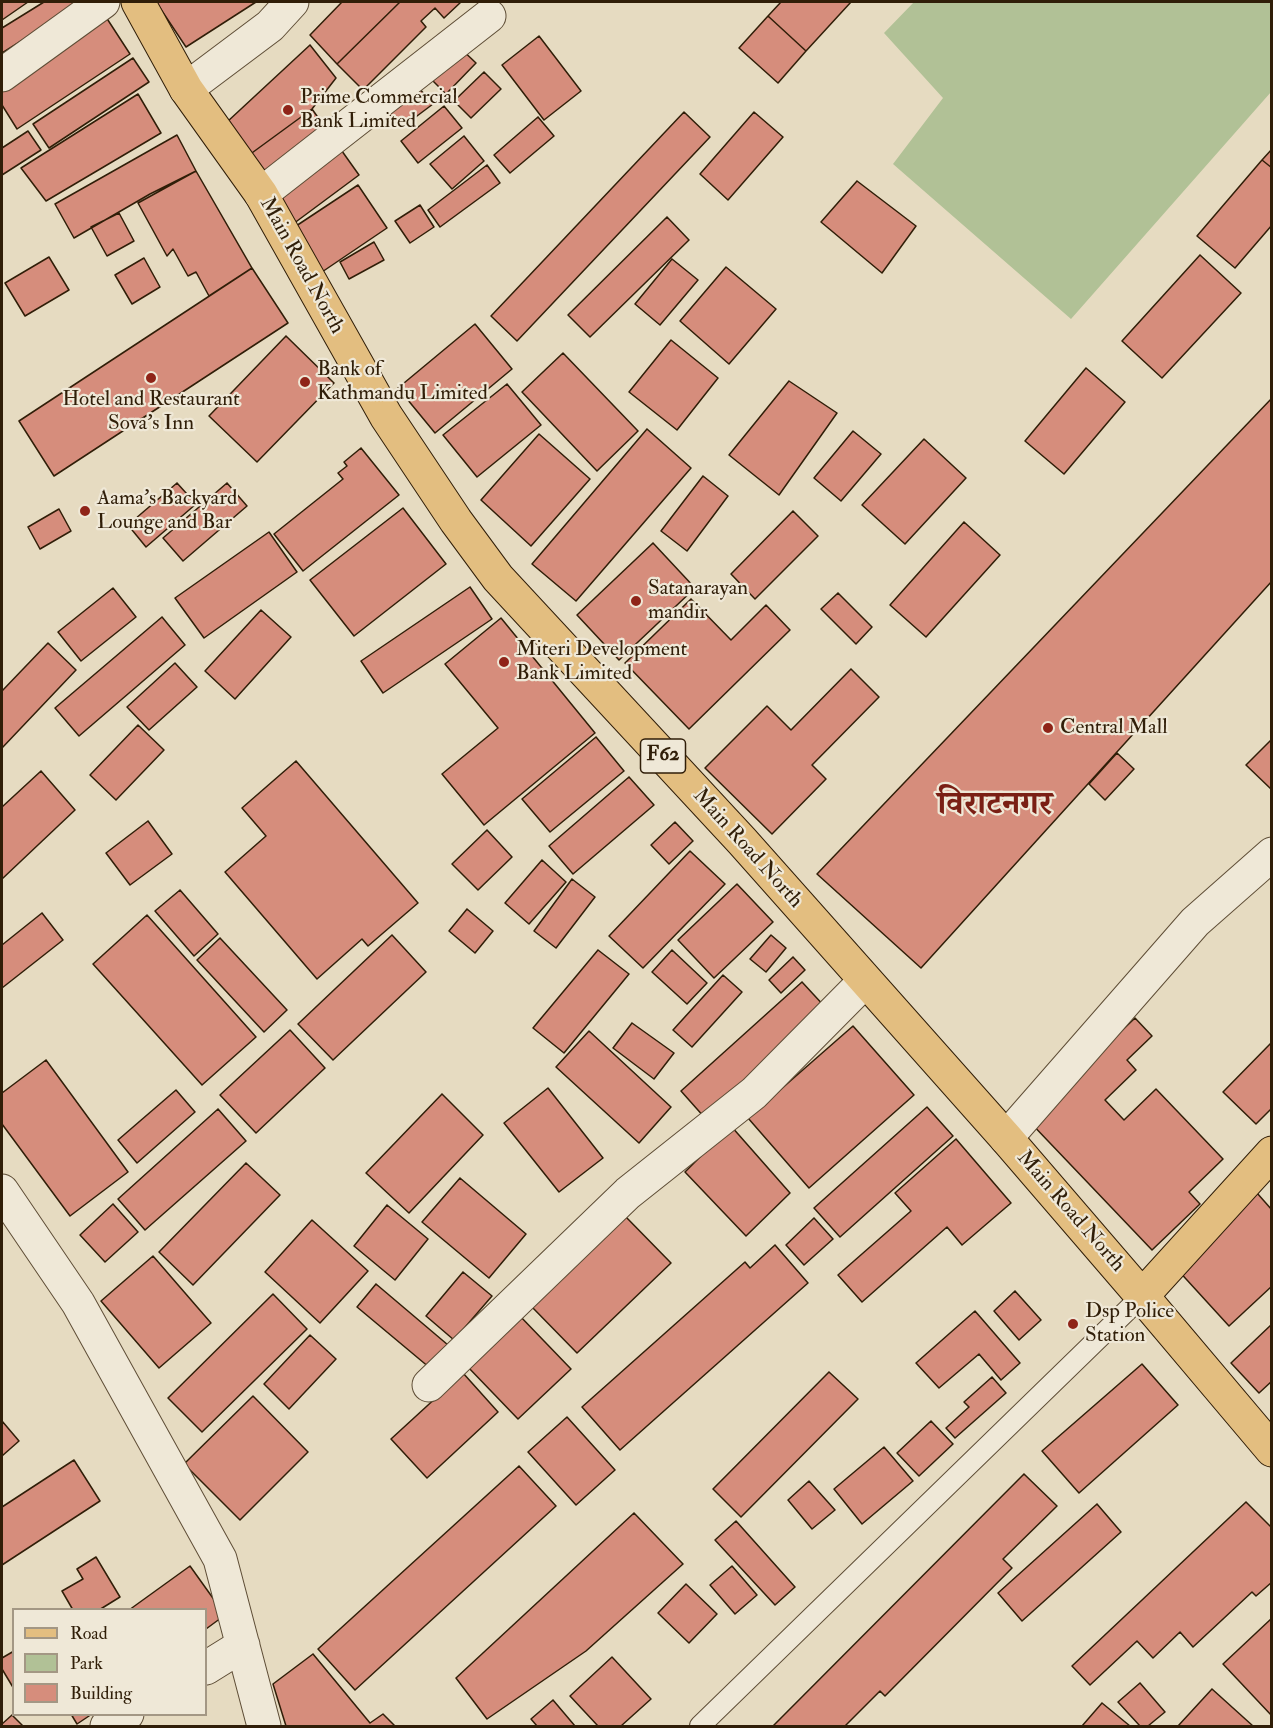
<!DOCTYPE html>
<meta charset="utf-8">
<style>
body{margin:0}
#map{position:relative;width:1273px;height:1728px;overflow:hidden;background:#e6dbc1;font-family:"IM FELL Double Pica",serif}
canvas{display:block}
.frame{position:absolute;inset:0;border:3px solid #301e08;pointer-events:none}
.legend{position:absolute;left:12px;top:1608px;width:195px;height:108px;box-sizing:border-box;background:#efe8d7;border:2px solid #a39784;margin:0;padding:8px 10px;list-style:none;font-size:18px;color:#301e08}
.legend li{display:flex;align-items:center;gap:12px;height:30px}
.legend b{width:30px;border:2px solid #a39784}
</style>
<div id="map">
<canvas width="1273" height="1728"></canvas>
<div class="frame"></div>
<ul class="legend">
<li><b style="height:8px;background:#e3be80"></b>Road</li>
<li><b style="height:16px;background:#b1c196"></b>Park</li>
<li><b style="height:16px;background:#d68d7c"></b>Building</li>
</ul>
</div>
<script>
const ctx = document.querySelector('canvas').getContext('2d');
ctx.lineJoin = 'round';
function paint(path, color) { ctx.fillStyle = color; ctx.fill(path, 'evenodd'); }
const toPath = rows => new Path2D(rows.map(r => 'M' + r).join(''));
function trace(path, color, width, dash) { ctx.strokeStyle = color; ctx.lineWidth = width; ctx.lineCap = dash ? 'butt' : 'round'; ctx.setLineDash(dash || []); ctx.stroke(path); }
function write(font, color, halo, rows, align = 'center') {
  ctx.font = font + ' "IM FELL Double Pica","Noto Serif Devanagari",serif'; ctx.lineWidth = 4.5; ctx.setLineDash([]); ctx.textBaseline = 'middle'; ctx.strokeStyle = halo; ctx.fillStyle = color; for (const [text, x, y, turn = 0] of rows) {
    ctx.save(); ctx.translate(x, y); ctx.rotate((+turn || 0) * Math.PI / 180); ctx.textAlign = isNaN(turn) ? turn : align; if (halo) ctx.strokeText(text, 0, 0); ctx.fillText(text, 0, 0); ctx.restore();
  }
}
paint(toPath([
 [914,2,1271,2,1271,92,1071,319,893,164,943,98,884,33]
]), '#b1c196');
const building = toPath([
 [2,2,28,2,2,20,2,2],
 [44,2,84,2,2,53,2,28,44,2],
 [156,2,256,2,186,47,156,2],
 [342,2,400,2,337,64,310,35,342,2],
 [400,2,461,2,444,18,435,8,421,21,426,27,363,90,337,64,400,2],
 [781,2,851,2,806,51,768,16,781,2],
 [104,14,130,54,17,129,2,105,2,81,104,14],
 [768,16,806,51,778,83,739,48,768,16],
 [539,36,581,91,544,120,502,65,539,36],
 [310,45,336,78,312,109,245,158,227,122,310,45],
 [457,45,476,63,446,94,427,75,457,45],
 [133,58,149,82,49,148,33,124,133,58],
 [484,72,501,89,471,118,454,101,484,72],
 [410,78,433,104,401,128,380,103,410,78],
 [138,94,161,133,46,201,21,168,138,94],
 [444,106,462,128,418,163,401,141,444,106],
 [312,109,359,175,293,224,245,158,312,109],
 [684,112,710,137,517,341,491,316,684,112],
 [754,112,783,137,728,200,700,174,754,112],
 [538,117,554,136,510,173,494,155,538,117],
 [28,131,41,150,2,175,2,148,28,131],
 [177,135,196,171,150,194,74,238,55,204,177,135],
 [464,136,484,161,452,189,430,164,464,136],
 [1272,149,1272,168,1262,160,1272,149],
 [1262,160,1272,168,1272,225,1235,268,1197,236,1262,160],
 [487,165,500,183,440,227,428,210,487,165],
 [196,171,252,268,209,296,196,272,188,276,173,249,167,256,138,203,196,171],
 [857,181,916,226,882,273,821,222,857,181],
 [358,185,387,228,319,274,290,230,358,185],
 [420,205,434,227,410,243,395,221,420,205],
 [119,213,134,241,107,256,91,227,119,213],
 [667,217,689,240,590,337,568,315,667,217],
 [374,242,384,260,349,279,340,262,374,242],
 [1200,255,1241,293,1162,378,1122,341,1200,255],
 [49,257,69,290,25,316,5,283,49,257],
 [144,258,160,287,132,304,115,275,144,258],
 [672,259,698,280,660,325,635,304,672,259],
 [726,267,776,309,729,364,680,321,726,267],
 [252,268,288,323,54,476,19,421,252,268],
 [475,324,512,369,435,433,398,388,475,324],
 [286,336,334,383,257,462,209,416,286,336],
 [671,340,718,378,677,430,629,392,671,340],
 [563,353,638,431,597,471,522,392,563,353],
 [1086,368,1125,402,1064,474,1025,441,1086,368],
 [789,381,837,413,779,495,729,455,789,381],
 [507,384,541,425,477,477,443,435,507,384],
 [1272,398,1272,581,921,968,817,874,1272,398],
 [647,429,691,468,576,601,532,564,647,429],
 [853,431,881,454,841,501,814,478,853,431],
 [539,434,590,479,531,546,481,500,539,434],
 [924,439,966,478,905,544,862,505,924,439],
 [361,448,399,495,303,571,274,534,343,479,338,473,347,466,344,462,361,448],
 [703,476,728,496,687,551,661,531,703,476],
 [177,483,196,504,146,547,128,525,177,483],
 [227,483,247,506,183,561,163,538,227,483],
 [403,508,446,564,354,636,310,580,403,508],
 [59,509,71,531,40,549,28,527,59,509],
 [793,511,818,536,755,599,731,574,793,511],
 [964,522,1000,555,926,637,890,605,964,522],
 [269,532,297,572,204,638,175,598,269,532],
 [653,543,695,588,619,660,577,615,653,543],
 [470,587,492,619,383,693,361,661,470,587],
 [113,588,136,617,81,661,58,632,113,588],
 [838,593,872,627,856,644,821,609,838,593],
 [691,599,731,640,766,605,790,630,689,729,625,663,691,599],
 [261,610,291,637,235,699,205,671,261,610],
 [162,617,185,645,79,736,55,708,162,617],
 [501,618,595,733,484,825,442,774,498,728,445,664,501,618],
 [48,643,76,670,2,748,2,691,48,643],
 [175,663,197,687,149,730,127,707,175,663],
 [851,669,879,697,812,765,826,779,772,834,705,768,767,706,791,730,851,669],
 [138,725,164,750,116,800,90,775,138,725],
 [596,737,624,771,550,832,522,799,596,737],
 [1272,739,1272,790,1246,765,1272,739],
 [1117,753,1134,769,1105,800,1089,784,1117,753],
 [296,761,418,903,368,946,362,939,317,979,225,872,266,836,242,808,296,761],
 [41,771,75,810,2,879,2,807,41,771],
 [629,777,654,805,573,874,549,846,629,777],
 [148,821,172,854,130,885,106,853,148,821],
 [675,822,693,841,669,864,651,845,675,822],
 [487,830,512,857,478,890,452,864,487,830],
 [690,851,725,884,643,968,609,936,690,851],
 [542,860,566,882,529,924,505,903,542,860],
 [572,879,595,897,556,948,534,931,572,879],
 [737,884,773,922,714,978,678,940,737,884],
 [180,890,218,934,194,956,155,911,180,890],
 [467,909,493,931,475,953,449,931,467,909],
 [42,913,63,940,2,988,2,945,42,913],
 [147,915,256,1037,202,1085,93,964,147,915],
 [392,935,426,972,333,1060,298,1024,392,935],
 [771,935,786,948,766,972,750,959,771,935],
 [220,938,287,1010,264,1032,197,960,220,938],
 [598,950,629,974,564,1053,533,1028,598,950],
 [672,950,707,983,687,1004,652,972,672,950],
 [793,957,805,970,781,993,769,980,793,957],
 [723,975,742,992,692,1047,673,1030,723,975],
 [802,982,826,1008,705,1118,681,1091,802,982],
 [1135,1018,1152,1036,1127,1060,1136,1070,1105,1100,1124,1120,1156,1089,1223,1159,1189,1192,1200,1204,1152,1250,1028,1120,1135,1018],
 [632,1023,674,1053,654,1079,613,1048,632,1023],
 [853,1026,914,1095,809,1188,748,1118,853,1026],
 [290,1030,325,1068,256,1133,220,1095,290,1030],
 [589,1031,671,1107,639,1143,556,1067,589,1031],
 [1272,1042,1272,1108,1256,1124,1223,1092,1272,1042],
 [46,1060,128,1172,70,1216,2,1124,2,1093,46,1060],
 [548,1088,603,1158,559,1192,504,1123,548,1088],
 [176,1090,195,1112,137,1163,118,1140,176,1090],
 [442,1094,483,1135,409,1213,366,1173,442,1094],
 [927,1107,953,1136,840,1237,814,1208,927,1107],
 [218,1109,246,1141,145,1230,118,1199,218,1109],
 [731,1126,790,1193,746,1236,685,1172,731,1126],
 [956,1139,1011,1203,962,1245,947,1227,862,1302,838,1275,911,1211,895,1193,956,1139],
 [246,1163,280,1195,193,1285,159,1252,246,1163],
 [460,1178,526,1234,489,1278,422,1222,460,1178],
 [1257,1193,1272,1210,1272,1286,1229,1326,1176,1268,1257,1193],
 [113,1204,138,1232,105,1262,80,1235,113,1204],
 [387,1205,428,1239,395,1280,354,1246,387,1205],
 [624,1215,671,1263,577,1353,531,1306,624,1215],
 [814,1218,833,1239,804,1265,786,1245,814,1218],
 [312,1220,368,1271,320,1323,265,1272,312,1220],
 [775,1245,808,1283,620,1450,582,1407,745,1262,750,1268,775,1245],
 [153,1256,211,1323,159,1368,101,1301,153,1256],
 [463,1272,492,1296,454,1340,426,1316,463,1272],
 [376,1284,448,1345,430,1368,357,1307,376,1284],
 [1015,1291,1041,1320,1019,1340,994,1311,1015,1291],
 [273,1294,307,1329,202,1432,168,1398,273,1294],
 [975,1311,1020,1363,1001,1380,979,1354,939,1388,916,1363,975,1311],
 [518,1314,571,1369,518,1419,466,1365,518,1314],
 [1272,1324,1272,1381,1259,1393,1231,1363,1272,1324],
 [310,1335,336,1359,289,1409,264,1384,310,1335],
 [1142,1364,1178,1405,1079,1493,1042,1451,1142,1364],
 [829,1372,858,1399,741,1517,713,1489,829,1372],
 [463,1373,498,1412,427,1478,391,1439,463,1373],
 [992,1377,1006,1393,955,1438,946,1428,969,1407,964,1402,992,1377],
 [253,1396,308,1452,240,1520,184,1464,253,1396],
 [567,1417,615,1470,576,1505,528,1452,567,1417],
 [2,1421,19,1441,2,1456,2,1421],
 [931,1421,953,1444,919,1476,897,1453,931,1421],
 [884,1447,913,1481,862,1524,834,1489,884,1447],
 [74,1460,100,1501,2,1565,2,1507,74,1460],
 [519,1466,556,1506,355,1690,318,1649,519,1466],
 [1024,1474,1057,1506,1003,1559,1012,1568,885,1696,880,1691,845,1726,773,1726,1024,1474],
 [809,1481,835,1510,812,1529,788,1500,809,1481],
 [1246,1502,1272,1528,1272,1582,1256,1596,1252,1592,1193,1647,1180,1632,1153,1658,1137,1641,1090,1685,1072,1666,1246,1502],
 [1097,1504,1121,1532,1022,1621,998,1593,1097,1504],
 [634,1513,683,1564,586,1651,487,1719,456,1678,634,1513],
 [736,1521,795,1587,775,1605,715,1540,736,1521],
 [96,1557,120,1597,99,1610,73,1610,62,1591,83,1579,77,1569,96,1557],
 [190,1566,225,1615,206,1629,206,1610,129,1610,190,1566],
 [732,1566,757,1595,735,1614,710,1585,732,1566],
 [686,1584,717,1614,689,1643,658,1613,686,1584],
 [1272,1618,1272,1716,1223,1664,1272,1618],
 [14,1651,14,1689,2,1669,2,1658,14,1651],
 [313,1654,370,1723,383,1714,395,1726,286,1726,273,1684,313,1654],
 [612,1657,651,1699,621,1726,598,1726,570,1696,612,1657],
 [1140,1683,1165,1712,1148,1726,1140,1726,1118,1702,1140,1683],
 [1212,1689,1253,1726,1178,1726,1212,1689],
 [553,1700,575,1726,537,1726,531,1719,553,1700],
 [1102,1703,1130,1726,1082,1726,1102,1703],
 [71,1714,92,1714,77,1724,71,1714],
 [12,1715,23,1726,2,1726,2,1724,12,1715]
]);
paint(building, '#d68d7c');
trace(building, '#301e08', 1.5);
const lane = toPath([
 [700,1726,1142,1296]
]);
const street = toPath([
 [2,75,103,2],
 [186,89,270,26,292,2],
 [261,194,489,16],
 [1006,1138,1195,922,1272,854],
 [2,1191,78,1303,220,1559,264,1726],
 [429,1385,628,1193,754,1093,865,981],
 [206,1668,243,1645],
 [107,1726,127,1714]
]);
const primary = toPath([
 [138,2,186,89,261,194,386,416,456,521,498,578,742,841,1006,1138,1142,1296,1272,1450],
 [1142,1296,1272,1153]
]);
trace(lane, '#5e4d36', 22);
trace(street, '#5e4d36', 35);
trace(primary, '#301e08', 35);
trace(lane, '#efe8d7', 20);
trace(street, '#efe8d7', 33);
trace(primary, '#e3be80', 33);
for (const [x, y, r, color] of [
 [288,110,6,"#8f2418"],
 [151,378,6,"#8f2418"],
 [305,382,6,"#8f2418"],
 [85,511,6,"#8f2418"],
 [636,601,6,"#8f2418"],
 [504,662,6,"#8f2418"],
 [1048,728,6,"#8f2418"],
 [1073,1324,6,"#8f2418"]
]) { const dot = new Path2D(); dot.arc(x, y, r, 0, 2 * Math.PI); ctx.fillStyle = color; ctx.fill(dot); trace(dot, '#efe8d7', 2); }
for (const [x, y, w] of [
 [663,756,45]
]) { const box = new Path2D(); box.roundRect(x - w / 2, y - 17, w, 34, 4.5); ctx.fillStyle = '#efe8d7'; ctx.fill(box); trace(box, '#301e08', 1.5); }
write('bold 20px', '#301e08', null, [
 ["F62",663,756]
]);
write('21px', '#301e08', '#efe8d7', [
 ["Prime Commercial",300,98],
 ["Bank Limited",300,122],
 ["Bank of",317,370],
 ["Kathmandu Limited",317,394],
 ["Hotel and Restaurant",151,400,"center"],
 ["Sova's Inn",151,424,"center"],
 ["Aama's Backyard",97,499],
 ["Lounge and Bar",97,523],
 ["Satanarayan",648,589],
 ["mandir",648,613],
 ["Miteri Development",516,650],
 ["Bank Limited",516,674],
 ["Central Mall",1060,728],
 ["Dsp Police",1085,1312],
 ["Station",1085,1336]
], 'left');
write('21px', '#301e08', '#efe8d7', [
 ["Main Road North",301,266,61],
 ["Main Road North",747,849,48],
 ["Main Road North",1070,1212,49]
]);
write('bold 33px', '#7a1f14', '#efe8d7', [
 ["विराटनगर",995,807]
]);
</script>
